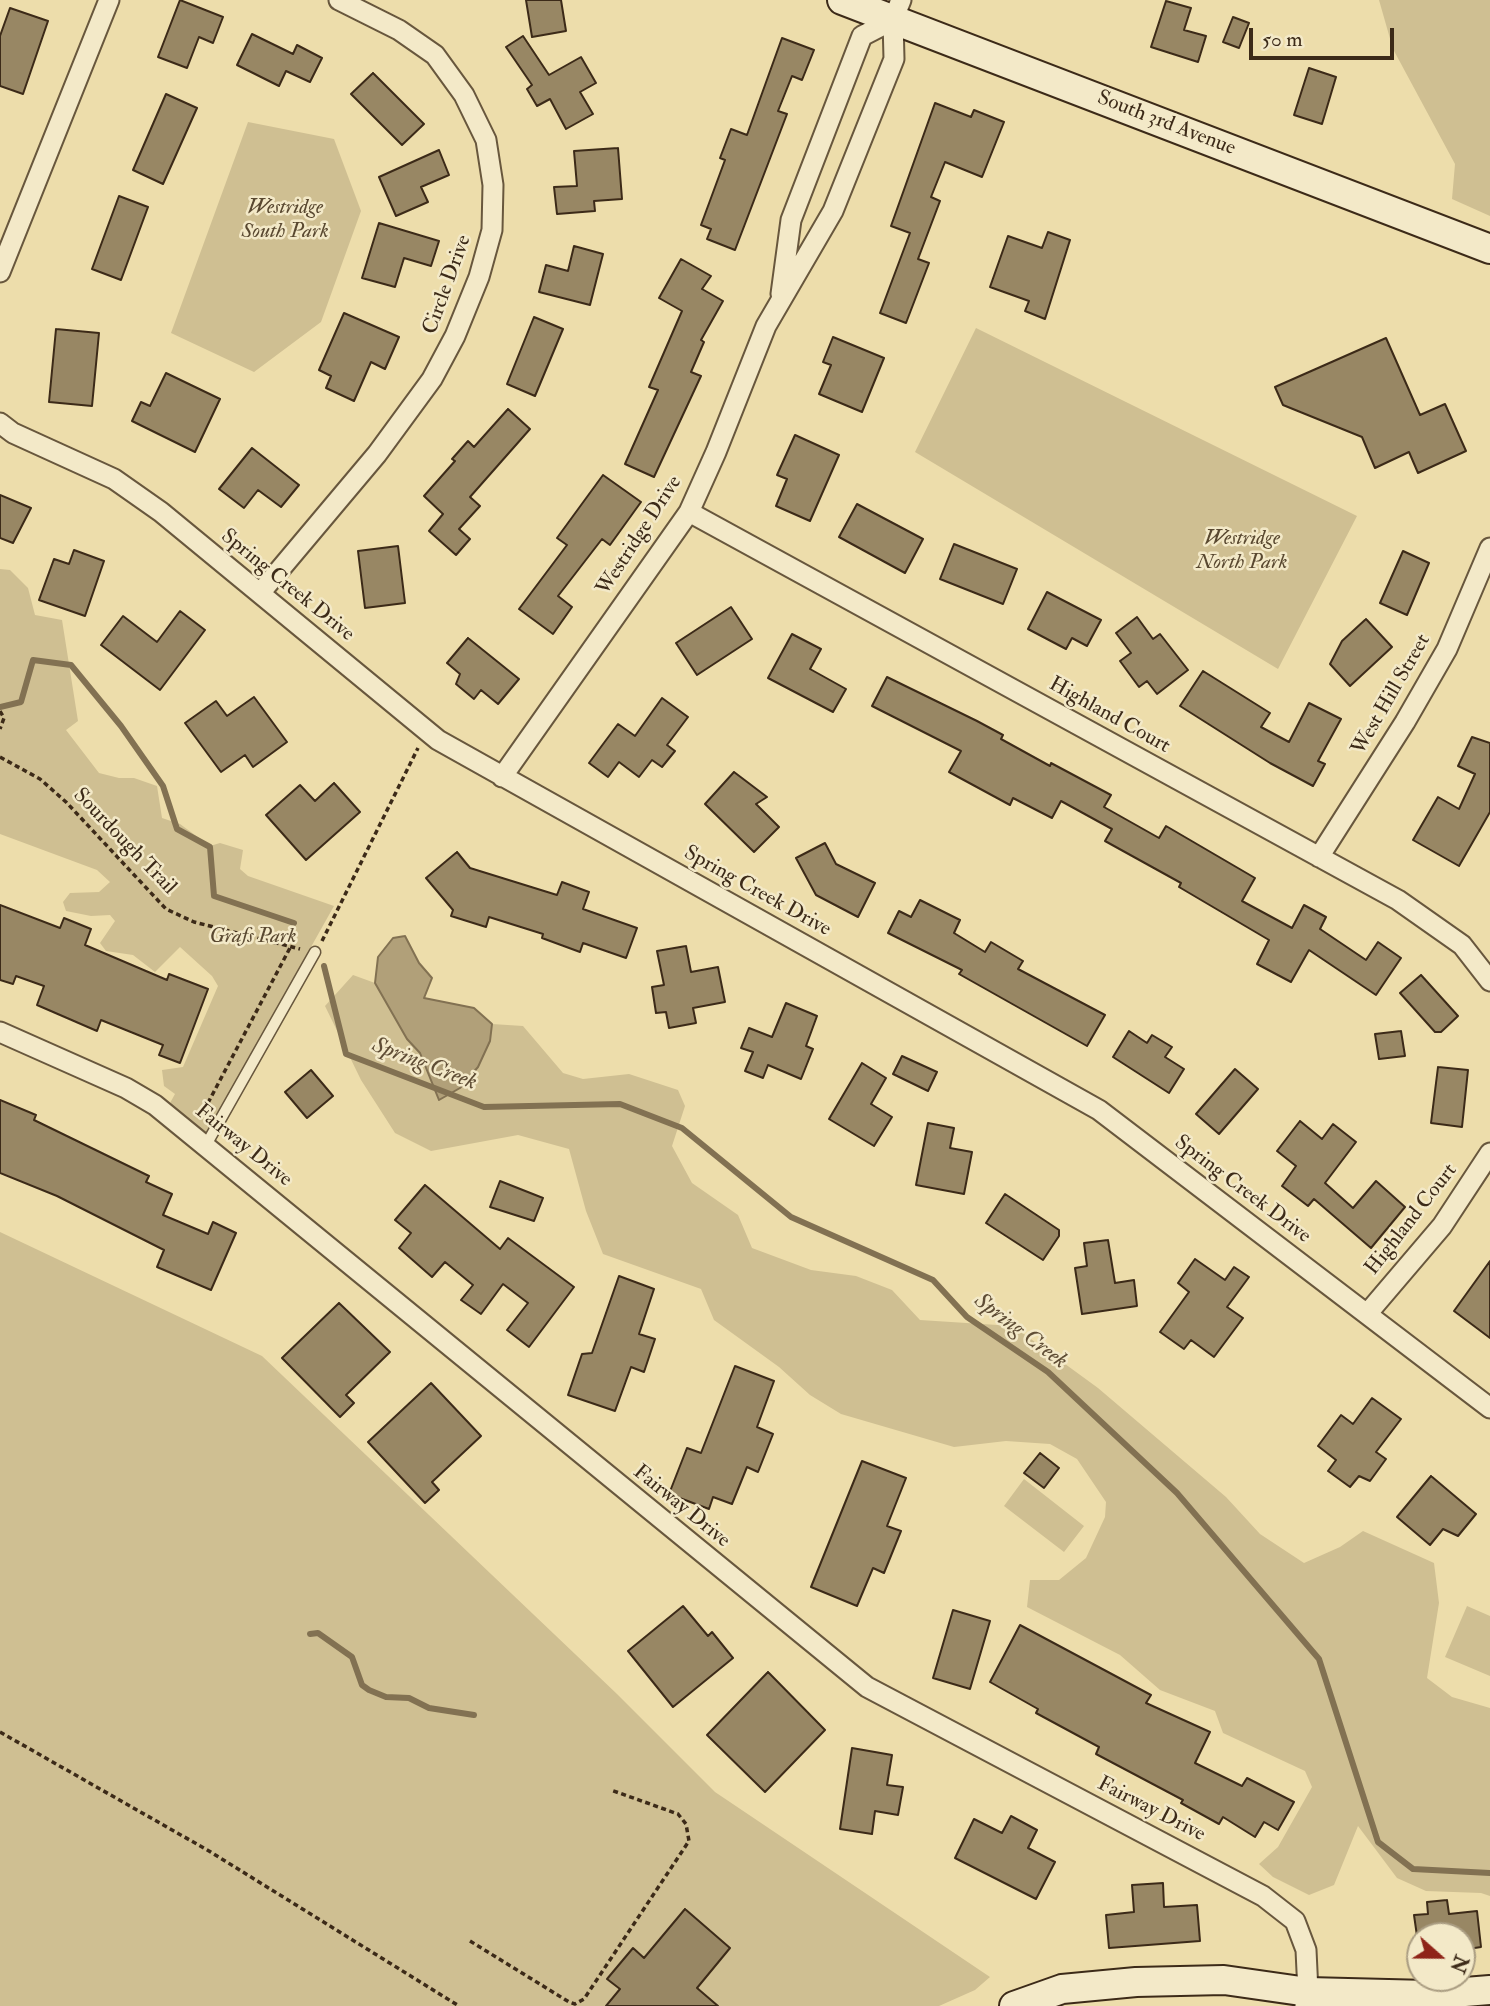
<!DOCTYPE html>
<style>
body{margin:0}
#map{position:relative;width:1490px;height:2006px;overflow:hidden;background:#edddab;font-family:"IM FELL Double Pica",serif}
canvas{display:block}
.north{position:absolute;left:1406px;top:1922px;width:70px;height:70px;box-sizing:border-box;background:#f3e9c8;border:2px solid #aa9d82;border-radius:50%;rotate:111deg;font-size:19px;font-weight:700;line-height:28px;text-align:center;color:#3c2a18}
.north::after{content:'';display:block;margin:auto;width:24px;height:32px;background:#8f2418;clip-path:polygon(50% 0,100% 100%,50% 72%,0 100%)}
.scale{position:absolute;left:1249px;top:28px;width:145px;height:32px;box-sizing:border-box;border:4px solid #3c2a18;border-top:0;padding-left:9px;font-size:21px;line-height:24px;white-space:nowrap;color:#3c2a18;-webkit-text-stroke:5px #f3e9c8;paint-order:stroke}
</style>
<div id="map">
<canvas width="1490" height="2006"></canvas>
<div class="north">N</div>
<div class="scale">50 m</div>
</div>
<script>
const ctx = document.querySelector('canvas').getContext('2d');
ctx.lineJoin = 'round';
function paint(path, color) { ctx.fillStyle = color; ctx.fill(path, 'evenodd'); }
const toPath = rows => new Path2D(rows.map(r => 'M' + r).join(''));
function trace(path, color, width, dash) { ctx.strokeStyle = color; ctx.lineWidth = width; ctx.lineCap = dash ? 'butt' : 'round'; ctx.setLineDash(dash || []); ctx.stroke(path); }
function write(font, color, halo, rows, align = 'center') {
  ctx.font = font + ' "IM FELL Double Pica",serif'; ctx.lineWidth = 5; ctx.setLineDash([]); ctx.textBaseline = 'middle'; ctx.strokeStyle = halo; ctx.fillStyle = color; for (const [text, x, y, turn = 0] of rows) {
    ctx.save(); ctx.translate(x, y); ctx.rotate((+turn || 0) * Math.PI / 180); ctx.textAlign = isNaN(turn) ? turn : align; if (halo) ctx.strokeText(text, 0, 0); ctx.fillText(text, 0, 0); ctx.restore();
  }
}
paint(toPath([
 [1379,0,1490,0,1490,216,1452,199,1455,164,1393,49],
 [248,122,334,139,361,211,321,322,254,372,171,333],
 [976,328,1357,516,1278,669,915,452],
 [0,569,10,570,28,588,35,615,62,620,78,721,66,730,99,773,119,778,134,778,157,786,162,818,180,824,210,846,220,843,243,850,240,869,248,876,334,906,206,1134,170,1103,175,1094,164,1086,162,1070,183,1067,218,986,212,976,180,947,155,972,133,955,106,951,100,943,115,921,110,915,91,916,66,911,63,902,70,893,99,892,110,882,97,870,0,834],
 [353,975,375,983,407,1038,420,1053,440,1100,490,1041,492,1024,523,1026,563,1073,583,1079,629,1074,678,1090,685,1106,672,1146,692,1183,738,1215,752,1248,811,1270,856,1276,892,1290,920,1320,1013,1326,1098,1388,1226,1497,1260,1534,1304,1563,1340,1547,1363,1531,1434,1563,1439,1603,1427,1678,1452,1697,1490,1708,1490,1896,1481,1893,1426,1891,1397,1878,1358,1826,1334,1885,1309,1895,1273,1877,1259,1864,1278,1847,1312,1787,1305,1771,1223,1733,1215,1711,1160,1690,1120,1655,1027,1607,1030,1580,1059,1580,1086,1558,1105,1517,1106,1502,1077,1459,1050,1444,1006,1441,954,1447,841,1414,810,1395,779,1367,714,1320,701,1289,603,1254,586,1211,569,1149,518,1135,431,1151,395,1133,361,1080,325,1006],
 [0,1232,262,1356,617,1694,715,1792,990,1977,975,1990,939,2006,0,2006],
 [1024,1479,1084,1526,1064,1552,1004,1506],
 [1467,1606,1490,1616,1490,1676,1445,1657]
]), '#cfbf92');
const water = toPath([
 [405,936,419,963,432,978,424,998,474,1008,492,1024,490,1041,478,1067,460,1088,439,1100,420,1053,407,1039,375,983,378,957,393,938,405,936]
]);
paint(water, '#b1a079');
trace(water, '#827152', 2);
trace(toPath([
 [0,707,21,702,33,660,71,665,121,726,163,786,177,829,210,847,214,896,294,923],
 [324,966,346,1054,484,1107,620,1104,682,1128,791,1217,933,1280,967,1317,1048,1372,1177,1493,1319,1659,1378,1842,1413,1869,1490,1873],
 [310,1634,318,1633,352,1657,362,1685,369,1690,386,1697,409,1698,429,1708,474,1715]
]), '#827152', 6);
const building = toPath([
 [180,0,223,17,213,43,199,37,187,68,158,57,180,0],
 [526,0,561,0,566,31,532,37,526,0],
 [1166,1,1191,8,1184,30,1206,36,1198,62,1151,47,1166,1],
 [10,8,48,21,23,94,0,86,0,36,10,8],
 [1233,17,1249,23,1239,48,1223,42,1233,17],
 [252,34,293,54,297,45,322,58,310,82,286,71,279,86,237,65,252,34],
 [523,36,549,75,581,57,596,83,580,92,593,114,566,129,550,99,537,106,527,89,532,85,506,47,523,36],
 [782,38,814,50,802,80,792,76,778,111,787,114,735,250,707,239,711,229,701,225,725,160,720,158,731,129,747,135,782,38],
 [1309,68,1336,77,1322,124,1294,115,1309,68],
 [373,73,424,124,402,145,351,94,373,73],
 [166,94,197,108,163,184,133,170,166,94],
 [935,103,971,117,974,110,1004,122,982,177,945,162,931,197,940,201,918,259,929,263,906,323,880,313,910,233,891,226,935,103],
 [618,148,622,199,594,201,595,211,557,214,554,187,577,186,574,151,618,148],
 [439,150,449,175,421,187,428,202,396,216,379,177,439,150],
 [119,196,148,207,121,280,92,269,119,196],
 [379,223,439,241,431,266,404,258,395,287,362,278,379,223],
 [1048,232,1070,240,1045,319,1025,311,1029,301,990,287,1008,236,1042,248,1048,232],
 [574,246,603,254,590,305,539,292,546,265,568,271,574,246],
 [681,259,711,276,702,289,723,301,701,340,704,342,691,372,701,376,654,477,625,464,658,390,649,387,682,311,659,298,681,259],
 [344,313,399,337,385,369,371,362,354,401,326,388,331,376,319,370,344,313],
 [534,317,563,329,535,396,507,384,534,317],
 [56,329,99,333,92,406,49,402,56,329],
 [833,337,884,358,862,412,819,394,831,365,823,362,833,337],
 [1386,338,1420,415,1445,404,1466,451,1418,473,1409,452,1375,468,1362,437,1283,405,1275,387,1386,338],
 [166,373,220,399,195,452,132,421,141,402,150,406,166,373],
 [508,409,530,429,470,497,480,506,459,529,470,539,456,555,429,531,443,514,424,496,455,461,452,459,468,441,474,447,508,409],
 [795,435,839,455,810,521,776,506,787,479,777,475,795,435],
 [252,448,299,485,281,507,258,490,244,508,219,489,252,448],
 [603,475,641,502,610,545,602,539,558,596,572,607,553,634,519,609,567,545,557,538,603,475],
 [0,495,31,508,13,543,0,538,0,495],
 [857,504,923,539,905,573,839,537,857,504],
 [954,544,1017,569,1003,604,940,579,954,544],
 [398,546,405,603,365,608,358,551,398,546],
 [74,550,104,561,85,616,39,600,54,559,69,564,74,550],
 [1403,551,1429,563,1407,615,1380,603,1403,551],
 [1047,592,1101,620,1087,646,1072,638,1066,649,1028,629,1047,592],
 [731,607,752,639,697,675,676,643,731,607],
 [180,611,205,630,160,690,101,645,123,616,157,642,180,611],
 [1137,617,1153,639,1160,634,1188,670,1157,694,1147,681,1139,687,1120,661,1131,653,1116,633,1137,617],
 [1366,619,1392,647,1350,686,1330,664,1342,641,1366,619],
 [792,634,821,649,810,669,846,689,833,712,768,678,792,634],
 [468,638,519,679,498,704,481,690,474,699,456,684,460,674,447,663,468,638],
 [1203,671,1270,713,1261,727,1289,742,1309,703,1341,719,1318,761,1325,764,1313,786,1270,763,1180,706,1203,671],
 [887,677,977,721,1003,735,1001,739,1050,766,1051,763,1111,795,1104,807,1159,838,1166,826,1255,878,1242,901,1292,928,1304,905,1326,917,1320,929,1366,960,1378,942,1401,958,1376,995,1309,950,1291,982,1257,964,1269,940,1179,887,1181,883,1105,841,1112,829,1061,801,1052,818,1013,798,1010,805,949,772,961,751,872,706,887,677],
 [254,697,287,742,253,767,245,755,221,772,185,723,216,701,227,716,254,697],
 [662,698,688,717,667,745,675,751,662,767,652,760,639,777,619,762,608,777,589,763,618,724,635,736,662,698],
 [1472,737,1490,743,1490,812,1459,866,1413,840,1438,797,1459,809,1475,774,1458,766,1472,737],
 [734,772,767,797,756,804,779,827,754,852,705,804,734,772],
 [334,783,360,812,306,860,266,815,300,785,315,801,334,783],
 [825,843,836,864,875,883,858,917,816,895,796,858,825,843],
 [457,852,470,868,557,895,562,882,589,892,583,909,637,928,626,958,583,943,580,952,542,938,543,934,489,917,486,927,451,916,453,910,426,878,457,852],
 [920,900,960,920,954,933,985,952,991,942,1023,961,1018,969,1105,1015,1087,1046,959,974,962,970,888,933,899,911,911,917,920,900],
 [0,905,60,928,64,918,91,929,85,945,167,980,169,974,208,989,180,1063,159,1055,163,1045,101,1020,97,1031,37,1005,44,986,16,976,13,984,0,980,0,905],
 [686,946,691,972,718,967,725,1002,693,1008,696,1023,669,1028,666,1012,656,1013,652,987,664,985,657,951,686,946],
 [1421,975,1458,1016,1441,1032,1435,1032,1400,993,1421,975],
 [786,1003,817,1016,806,1046,813,1049,801,1079,768,1065,763,1078,745,1071,753,1052,741,1048,749,1028,772,1037,786,1003],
 [1129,1031,1147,1043,1152,1035,1172,1047,1165,1057,1184,1069,1169,1093,1113,1057,1129,1031],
 [1401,1031,1405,1056,1379,1059,1375,1034,1401,1031],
 [902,1056,937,1072,928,1091,893,1074,902,1056],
 [862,1063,886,1078,871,1104,892,1117,874,1146,829,1119,862,1063],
 [1438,1067,1468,1070,1462,1127,1431,1123,1438,1067],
 [1235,1069,1258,1089,1219,1134,1196,1114,1235,1069],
 [311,1070,333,1096,307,1118,285,1092,311,1070],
 [0,1100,36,1115,34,1120,149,1176,146,1182,172,1194,163,1215,208,1234,213,1222,236,1233,211,1290,157,1267,164,1250,57,1196,0,1173,0,1100],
 [1300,1121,1322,1139,1333,1124,1356,1142,1325,1183,1353,1208,1376,1181,1405,1207,1371,1248,1314,1199,1308,1206,1282,1186,1296,1166,1277,1151,1300,1121],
 [928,1123,954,1128,950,1148,972,1152,964,1194,916,1185,928,1123],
 [500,1181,543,1198,534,1221,490,1207,500,1181],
 [425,1185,500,1249,508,1238,574,1287,529,1347,507,1330,528,1303,503,1284,481,1314,461,1300,473,1285,445,1262,432,1277,399,1248,411,1233,395,1220,425,1185],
 [1005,1194,1059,1230,1059,1236,1043,1260,986,1223,1005,1194],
 [1108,1240,1115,1283,1134,1280,1137,1306,1082,1314,1075,1268,1087,1266,1084,1243,1108,1240],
 [1195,1259,1225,1280,1234,1267,1249,1277,1227,1307,1243,1318,1214,1357,1191,1340,1184,1349,1160,1332,1189,1292,1178,1283,1195,1259],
 [1490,1261,1490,1338,1454,1311,1490,1261],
 [619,1276,654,1289,639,1334,655,1339,644,1372,631,1367,615,1411,568,1395,582,1354,592,1353,619,1276],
 [339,1303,390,1352,346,1395,354,1403,340,1417,282,1358,339,1303],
 [735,1366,774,1381,757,1427,773,1434,758,1472,747,1467,732,1504,713,1497,709,1509,669,1494,687,1448,701,1453,735,1366],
 [431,1383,481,1436,432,1482,439,1490,425,1503,368,1442,431,1383],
 [1372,1398,1401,1419,1376,1452,1386,1459,1370,1481,1359,1476,1350,1487,1328,1471,1336,1460,1318,1446,1341,1415,1353,1424,1372,1398],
 [1040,1453,1059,1468,1044,1488,1024,1473,1040,1453],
 [862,1461,906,1478,887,1526,901,1531,884,1573,873,1568,857,1606,811,1587,862,1461],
 [1431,1476,1476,1514,1458,1536,1443,1529,1430,1545,1397,1517,1431,1476],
 [683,1606,708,1636,712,1632,733,1658,673,1707,628,1651,683,1606],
 [953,1610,990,1621,970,1689,933,1678,953,1610],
 [1020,1625,1151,1695,1146,1703,1210,1732,1195,1763,1242,1786,1247,1778,1294,1802,1278,1830,1264,1822,1255,1837,1223,1817,1219,1824,1181,1803,1183,1800,1096,1754,1099,1747,1036,1713,1038,1709,990,1682,1020,1625],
 [768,1672,825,1730,765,1792,707,1735,768,1672],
 [852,1748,892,1755,887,1785,903,1787,898,1815,875,1811,872,1834,840,1829,852,1748],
 [1011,1816,1037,1830,1028,1848,1055,1862,1036,1899,955,1858,974,1819,1002,1833,1011,1816],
 [1163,1883,1164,1907,1197,1905,1200,1941,1109,1948,1106,1915,1134,1912,1132,1885,1163,1883],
 [1447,1900,1449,1914,1477,1911,1481,1947,1462,1950,1462,1936,1417,1936,1414,1915,1428,1914,1427,1902,1447,1900],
 [685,1909,730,1948,697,1988,718,2006,606,2006,620,1989,607,1979,633,1948,644,1958,685,1909]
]);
paint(building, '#988764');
trace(building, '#3c2a18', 2);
const service = toPath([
 [206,1145,315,952]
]);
const minor = toPath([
 [0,272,109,0],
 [781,294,791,220,862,36,893,20],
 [0,423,13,433,114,479,161,512,438,740,1099,1110,1490,1408],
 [689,512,1398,900,1462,945,1490,981],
 [261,592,377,454,432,379,455,336,479,277,492,230,493,185,486,140,464,95,435,55,399,30,339,0],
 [502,777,689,512,716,452,766,326,833,211,894,59,893,20,901,0],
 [1319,857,1405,722,1447,649,1490,548],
 [0,1032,126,1088,155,1105,867,1687,1263,1896,1295,1921,1306,1950,1308,1992,1305,2006],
 [1367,1314,1442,1226,1490,1153]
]);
const secondary = toPath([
 [842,0,1490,249],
 [1014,2006,1062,1989,1136,1982,1224,1980,1308,1992,1428,1995,1490,1990]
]);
trace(service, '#68573d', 13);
trace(minor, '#68573d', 23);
trace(secondary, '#3c2a18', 32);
trace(toPath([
 [0,711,4,718,0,729],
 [0,757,40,779,66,802,166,909,194,922,300,949],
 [322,941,418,748],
 [200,1118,291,946],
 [0,1732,209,1851,459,2006],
 [470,1941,569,2002,575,2004,584,1999,689,1841,686,1824,678,1814,611,1790]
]), '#3c2a18', 3.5, [5, 3.5]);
trace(service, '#f3e9c8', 10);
trace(minor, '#f3e9c8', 19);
trace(secondary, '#f3e9c8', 28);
write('21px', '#3c2a18', '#f3e9c8', [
 ["South 3rd Avenue",1166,124,21],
 ["Circle Drive",448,285,-70],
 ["Westridge Drive",640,536,-57],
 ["Spring Creek Drive",287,586,39],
 ["West Hill Street",1392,695,-60],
 ["Highland Court",1109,716,29],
 ["Sourdough Trail",124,842,46],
 ["Spring Creek Drive",757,892,29],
 ["Fairway Drive",243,1146,39],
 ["Spring Creek Drive",1242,1190,37],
 ["Highland Court",1412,1220,-52],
 ["Fairway Drive",681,1507,39],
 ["Fairway Drive",1151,1810,27]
]);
write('italic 21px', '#594830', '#f3e9c8', [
 ["Westridge",285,208],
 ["South Park",285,232],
 ["Westridge",1242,539],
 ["North Park",1242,563],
 ["Grafs Park",253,937]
]);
write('italic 23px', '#5f4d35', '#f3e9c8', [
 ["Spring Creek",424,1065,21],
 ["Spring Creek",1020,1332,37]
]);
</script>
